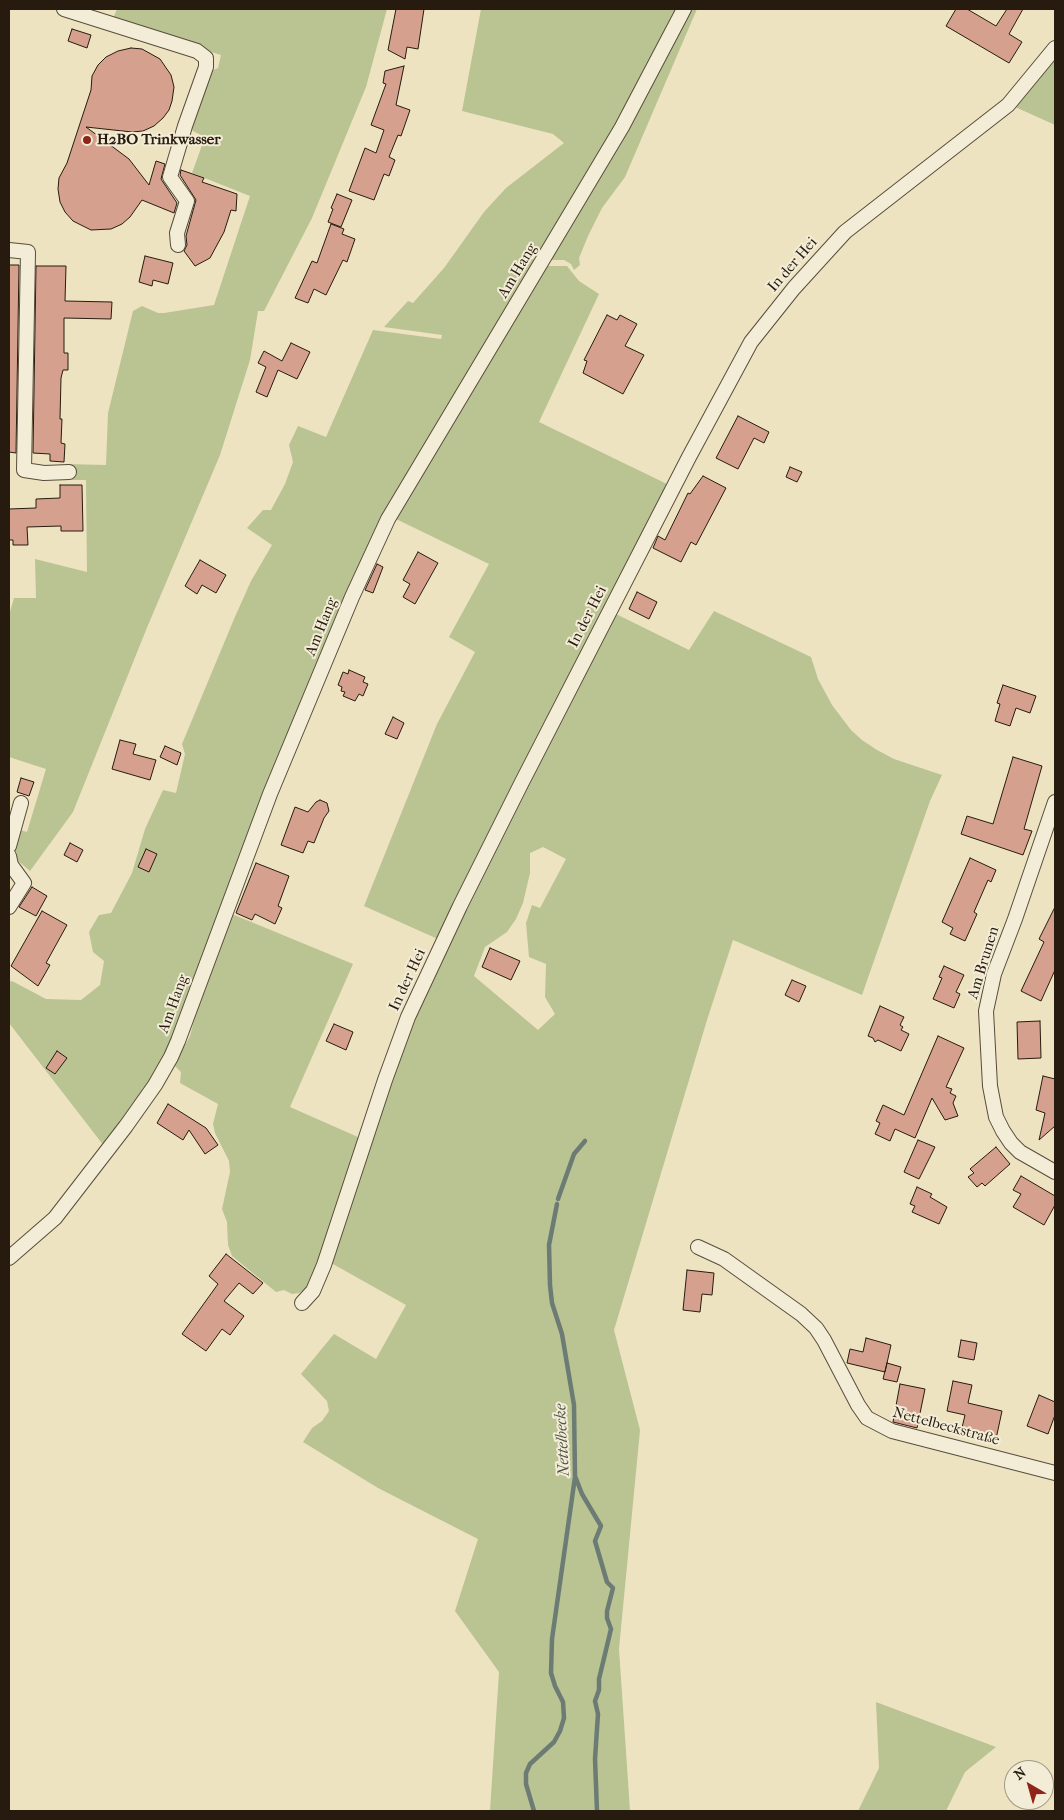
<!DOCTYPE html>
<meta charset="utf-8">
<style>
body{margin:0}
#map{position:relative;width:1064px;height:1820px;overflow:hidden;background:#ede3c1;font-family:"IM FELL French Canon",serif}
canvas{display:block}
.frame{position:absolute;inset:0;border:10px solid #271b0f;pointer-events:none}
.north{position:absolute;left:1004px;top:1760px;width:50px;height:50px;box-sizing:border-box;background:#f3edd7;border:1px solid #a19987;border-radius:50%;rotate:322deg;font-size:14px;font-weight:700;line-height:20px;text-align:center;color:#271b0f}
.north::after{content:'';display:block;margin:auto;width:18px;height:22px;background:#8f2418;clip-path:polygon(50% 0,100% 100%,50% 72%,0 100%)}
</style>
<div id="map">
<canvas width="1064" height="1820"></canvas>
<div class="frame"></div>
<div class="north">N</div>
</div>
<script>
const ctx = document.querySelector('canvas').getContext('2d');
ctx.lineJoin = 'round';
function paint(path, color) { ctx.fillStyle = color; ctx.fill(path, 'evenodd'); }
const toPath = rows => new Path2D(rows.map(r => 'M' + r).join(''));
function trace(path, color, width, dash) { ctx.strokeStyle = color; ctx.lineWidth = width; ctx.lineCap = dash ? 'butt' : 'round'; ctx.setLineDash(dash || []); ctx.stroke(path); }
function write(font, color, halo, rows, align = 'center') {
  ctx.font = font + ' "IM FELL French Canon",serif'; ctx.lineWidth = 4; ctx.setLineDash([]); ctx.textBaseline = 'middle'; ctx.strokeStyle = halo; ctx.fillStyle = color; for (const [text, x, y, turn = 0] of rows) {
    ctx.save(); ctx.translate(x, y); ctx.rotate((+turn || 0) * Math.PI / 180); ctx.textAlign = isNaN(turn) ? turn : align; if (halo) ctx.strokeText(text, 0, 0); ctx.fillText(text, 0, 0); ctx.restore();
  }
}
paint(toPath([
 [117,9,387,9,366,87,312,218,264,311,258,311,250,360,220,455,146,630,73,812,30,871,17,860,14,849,20,830,27,832,46,769,9,757,9,615,14,598,36,598,35,559,87,572,86,480,67,480,66,464,106,465,108,413,133,311,142,306,158,313,164,313,214,305,250,196,192,173,205,137,193,131,190,127,211,71,218,68,221,55,112,21],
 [481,9,678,9,642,79,540,257,531,255,526,257,538,261,415,463,172,1039,144,1089,141,1087,143,1089,104,1146,9,1023,9,982,12,981,46,999,81,1000,100,985,104,961,93,952,89,932,99,915,111,913,132,873,145,829,163,790,176,793,185,754,182,744,234,619,251,581,272,545,247,528,263,510,271,510,285,484,293,462,289,445,298,426,326,437,373,330,441,339,442,335,384,327,408,301,413,303,444,268,484,212,506,188,564,143,553,134,462,111],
 [689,9,697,9,625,177,602,208,588,236,579,258,580,265,574,270,571,264,564,260,550,260],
 [1055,53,1055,125,1013,106],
 [547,266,567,266,579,281,599,294,539,422,667,484,440,940,364,906,437,724,475,652,449,637,489,564,396,519],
 [714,611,811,657,818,679,832,705,851,730,862,740,877,750,894,759,942,775,930,801,862,995,733,940,707,1020,614,1330,640,1430,619,1649,630,1811,490,1811,499,1672,455,1611,478,1539,378,1488,303,1442,312,1428,322,1421,329,1411,327,1401,301,1374,334,1334,376,1359,406,1305,324,1259,309,1288,299,1293,292,1294,284,1290,276,1292,232,1256,228,1245,227,1222,222,1209,230,1172,229,1161,215,1133,213,1124,218,1104,180,1083,181,1072,174,1065,190,1036,202,990,232,914,353,964,290,1107,367,1141,413,1014,611,619,616,614,689,650],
 [543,847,566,859,540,908,532,905,526,923,529,957,546,964,545,997,555,1014,538,1030,474,976,485,947,507,932,516,919,523,903,530,873,530,853],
 [876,1702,996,1747,965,1772,946,1811,858,1811,879,1768]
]), '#bac392');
trace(toPath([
 [558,1199,574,1154,585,1141],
 [557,1204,549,1245,550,1285,552,1303,562,1334,574,1405,575,1476,582,1494,601,1526,595,1541,607,1582,613,1588,607,1611,607,1618,611,1629,599,1679,599,1690,595,1701,598,1714,595,1759,597,1811],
 [534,1811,526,1784,526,1773,530,1764,554,1742,560,1731,564,1718,563,1702,555,1686,551,1673,552,1639,575,1477]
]), '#6c7c74', 4.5);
const building = toPath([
 [396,9,424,9,418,49,407,47,405,59,388,50,396,9],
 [956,9,967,9,996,26,1007,9,1023,9,1009,34,1022,42,1009,63,946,26,956,9],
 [72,29,91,35,87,48,68,41,72,29],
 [131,48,142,49,160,59,171,75,174,87,172,101,169,110,163,118,154,126,143,131,132,132,86,127,129,159,149,185,156,161,165,164,161,179,177,203,174,213,142,200,130,217,122,224,111,229,91,230,73,221,65,212,60,202,58,189,59,178,67,163,91,90,92,76,98,65,106,57,118,51,131,48],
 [404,66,396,105,410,110,401,136,398,135,389,157,395,160,389,176,384,174,374,200,349,191,365,148,376,153,384,130,371,125,386,84,383,83,385,71,404,66],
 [181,170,204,178,202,182,237,194,236,211,231,210,224,232,210,258,195,266,184,251,187,245,186,236,196,200,180,175,181,170],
 [337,194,352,200,341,227,328,222,333,209,331,208,337,194],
 [331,224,344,229,342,234,355,239,347,262,343,260,326,295,314,289,308,303,295,298,312,261,317,263,331,224],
 [145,256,173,263,168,284,153,280,152,286,139,282,145,256],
 [9,265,19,265,16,453,9,452,9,265],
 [36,266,66,266,65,301,112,302,111,319,64,318,64,353,68,353,68,370,63,370,61,378,60,419,62,419,61,443,65,444,64,462,50,461,50,454,33,453,36,266],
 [607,315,617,320,620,315,637,324,625,346,644,355,623,394,583,373,587,361,584,360,607,315],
 [291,343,310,352,297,379,278,370,267,397,256,392,266,367,258,363,264,351,282,361,291,343],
 [738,416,769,432,764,443,754,438,738,469,716,458,738,416],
 [790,467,802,472,797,482,786,477,790,467],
 [703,476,726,488,696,545,691,542,681,562,653,548,658,536,665,540,688,493,690,494,703,476],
 [60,485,82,485,83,531,61,531,61,526,27,527,28,545,13,545,13,540,9,540,9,509,36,508,36,499,60,498,60,485],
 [418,552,438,563,415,604,403,597,410,584,403,580,418,552],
 [200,560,226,575,216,593,202,585,197,594,185,586,200,560],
 [377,564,383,567,373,593,365,590,377,564],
 [637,592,657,602,649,619,629,609,637,592],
 [349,670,365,677,363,682,368,684,363,696,359,694,355,701,343,696,345,692,341,691,342,687,338,685,343,672,348,674,349,670],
 [1003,685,1036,696,1030,713,1016,708,1010,726,995,721,1000,704,997,703,1003,685],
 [393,717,404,723,397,739,385,734,393,717],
 [120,740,136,744,133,754,156,760,150,780,112,769,120,740],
 [165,746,181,753,177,765,160,757,165,746],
 [1013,757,1042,766,1024,829,1032,831,1023,855,961,834,967,816,993,824,1013,757],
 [21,778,34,782,29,796,17,792,21,778],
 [320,800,327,803,329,811,324,818,314,843,308,841,303,853,281,845,295,807,308,812,316,802,320,800],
 [70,843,83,850,77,862,64,855,70,843],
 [146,849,157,854,149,872,138,867,146,849],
 [970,858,996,870,991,882,988,880,974,912,977,914,965,941,950,934,953,928,942,922,970,858],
 [256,863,289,876,278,906,282,908,275,924,255,914,252,920,236,913,256,863],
 [32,887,47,896,36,916,19,907,32,887],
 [1055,907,1055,970,1041,1001,1021,991,1044,942,1039,939,1055,907],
 [42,911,67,925,46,963,50,965,38,986,11,966,42,911],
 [490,948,520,961,511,980,482,967,490,948],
 [944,966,964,975,956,992,960,994,954,1008,933,999,942,978,939,977,944,966],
 [792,980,806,986,799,1002,785,995,792,980],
 [880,1006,904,1017,900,1025,903,1027,901,1030,909,1034,901,1051,878,1040,875,1042,873,1038,868,1036,880,1006],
 [1040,1021,1041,1058,1018,1059,1017,1022,1040,1021],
 [334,1024,353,1032,346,1050,326,1041,334,1024],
 [938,1036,964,1048,946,1087,952,1089,950,1093,956,1096,953,1103,958,1116,945,1120,932,1098,915,1138,895,1129,890,1141,875,1134,880,1123,876,1121,883,1105,904,1115,938,1036],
 [57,1051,67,1058,55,1074,46,1068,57,1051],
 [1043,1076,1055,1079,1055,1126,1039,1140,1045,1113,1036,1110,1043,1076],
 [168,1104,206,1128,218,1145,205,1154,189,1130,183,1140,157,1123,168,1104],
 [918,1140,935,1147,919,1179,904,1172,918,1140],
 [996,1147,1010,1164,985,1186,982,1183,977,1187,968,1177,974,1173,970,1169,996,1147],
 [1021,1176,1055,1196,1055,1205,1044,1225,1013,1207,1021,1194,1013,1190,1021,1176],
 [917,1187,932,1194,930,1197,947,1207,939,1224,912,1212,915,1206,910,1204,917,1187],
 [226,1254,263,1283,253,1294,239,1283,224,1301,244,1316,230,1335,222,1329,206,1351,182,1334,218,1284,209,1276,226,1254],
 [687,1270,714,1273,712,1295,702,1294,700,1312,683,1310,687,1270],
 [866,1338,891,1345,885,1372,847,1363,850,1349,863,1352,866,1338],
 [961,1340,977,1343,974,1360,958,1357,961,1340],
 [887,1363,901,1367,897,1382,883,1379,887,1363],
 [953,1381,972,1385,968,1403,1002,1411,996,1439,961,1432,965,1415,947,1411,953,1381],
 [900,1384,925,1389,917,1428,893,1422,900,1384],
 [1039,1395,1055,1402,1055,1415,1048,1434,1027,1426,1039,1395]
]);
paint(building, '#d5a08e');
trace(building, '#271b0f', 1);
const minor = toPath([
 [64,9,197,51,206,58,206,67,185,126,170,177,187,201,177,233,178,245],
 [9,250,28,252,24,470,44,473,69,472],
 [1055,802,1015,919,994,974,986,1011,990,1086,996,1117,1003,1131,1011,1143,1020,1152,1055,1172],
 [9,846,21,803],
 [9,856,11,865,24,883,9,907],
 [698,1247,724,1259,801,1314,816,1328,824,1340,858,1405,867,1418,892,1431,1055,1473],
 [9,1258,55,1218,126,1126,155,1085,171,1057,178,1041,270,794,352,597,388,519,622,127,684,9],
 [302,1303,313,1291,324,1265,385,1080,408,1017,460,906,521,784,689,457,751,342,794,288,845,232,1008,105,1055,48]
]);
trace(minor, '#584d3c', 16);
trace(minor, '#f3edd7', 14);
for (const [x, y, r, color] of [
 [87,140,5,"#8f2418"]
]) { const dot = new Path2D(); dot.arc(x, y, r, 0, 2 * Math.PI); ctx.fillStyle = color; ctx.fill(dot); trace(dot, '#f3edd7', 2); }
write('bold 15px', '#271b0f', '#f3edd7', [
 ["H2BO Trinkwasser",97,140]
], 'left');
write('15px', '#271b0f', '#f3edd7', [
 ["In der Hei",793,265,-49],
 ["Am Hang",518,271,-59],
 ["In der Hei",588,617,-63],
 ["Am Hang",322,627,-68],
 ["Am Brunen",984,963,-73],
 ["In der Hei",408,980,-65],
 ["Am Hang",174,1004,-70],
 ["Nettelbeckstraße",946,1427,15]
]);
write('italic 16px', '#4f544a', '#f3edd7', [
 ["Nettelbecke",563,1440,-93]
]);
</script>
